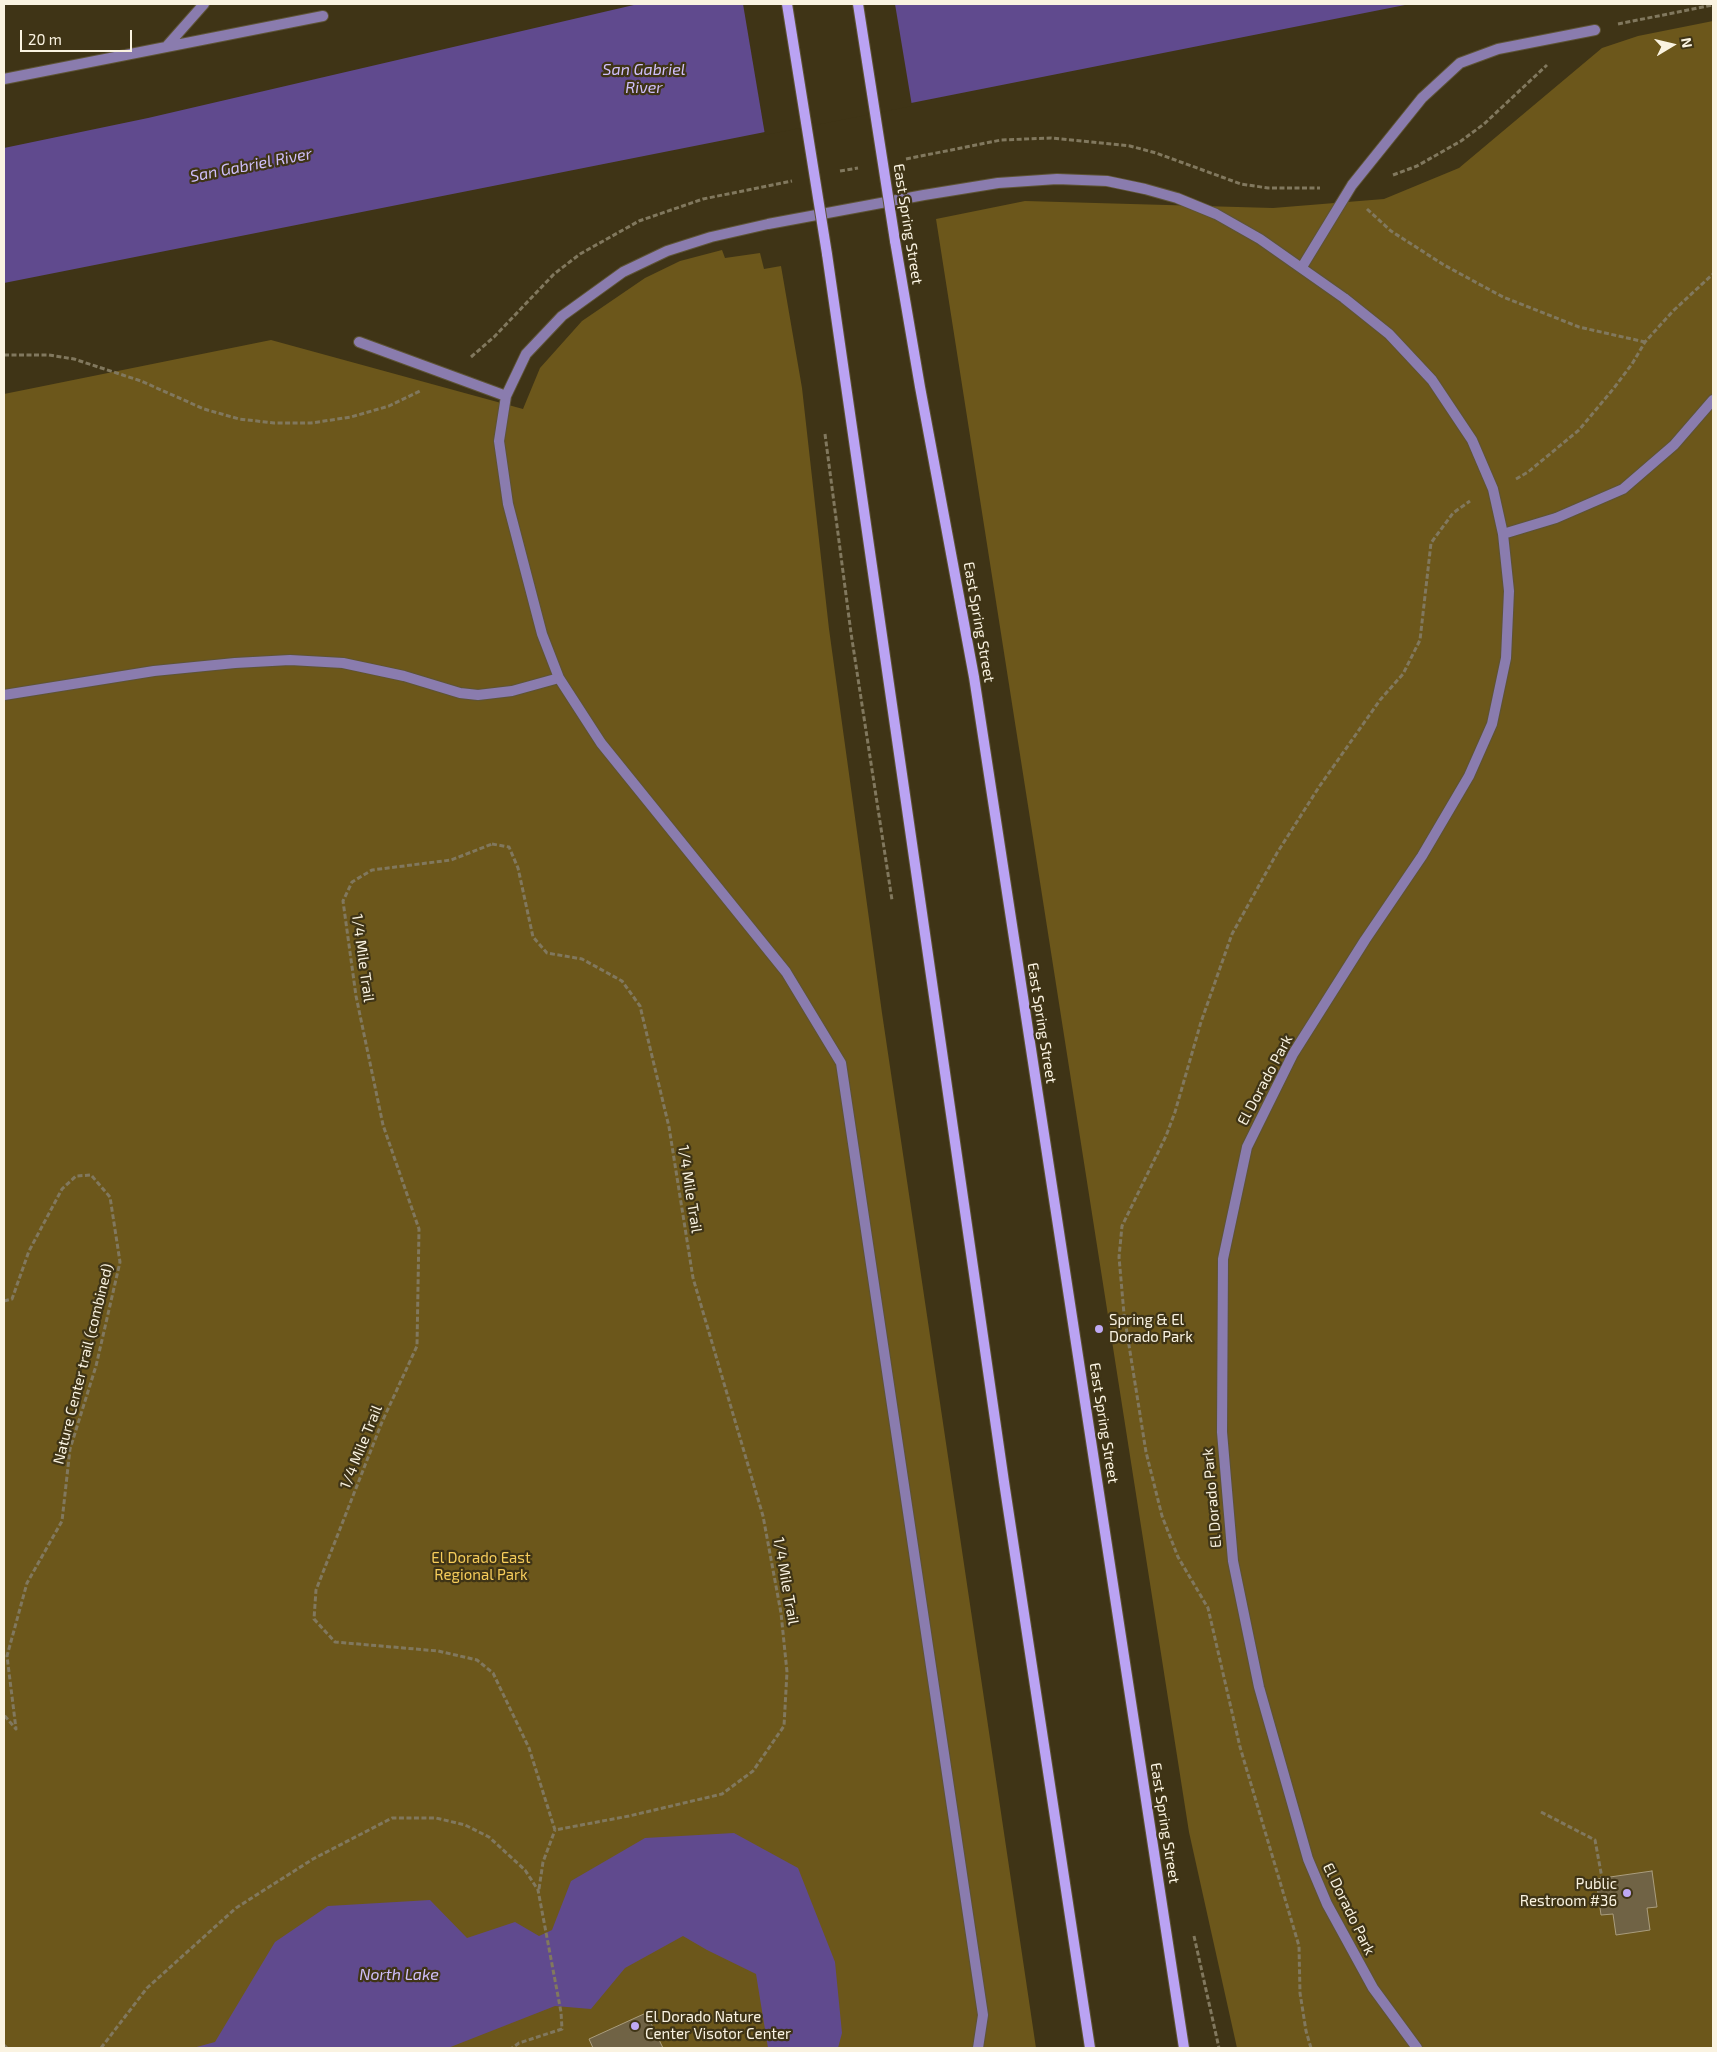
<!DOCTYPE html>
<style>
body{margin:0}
#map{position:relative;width:1717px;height:2052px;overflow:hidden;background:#3f3416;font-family:"Exo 2",sans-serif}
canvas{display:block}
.frame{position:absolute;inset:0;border:5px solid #faf3e1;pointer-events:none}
.north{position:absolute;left:1647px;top:20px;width:50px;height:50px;-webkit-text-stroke:4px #3f3416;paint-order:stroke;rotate:81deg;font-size:14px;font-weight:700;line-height:20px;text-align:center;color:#faf3e1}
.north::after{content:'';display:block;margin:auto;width:18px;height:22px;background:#faf3e1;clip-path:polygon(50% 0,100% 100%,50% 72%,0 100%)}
.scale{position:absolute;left:20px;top:30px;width:112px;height:22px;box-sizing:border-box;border:2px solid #faf3e1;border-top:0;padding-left:6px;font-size:15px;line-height:18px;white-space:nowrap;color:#faf3e1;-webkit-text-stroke:4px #3f3416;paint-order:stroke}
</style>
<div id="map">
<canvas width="1717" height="2052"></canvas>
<div class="frame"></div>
<div class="north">N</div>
<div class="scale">20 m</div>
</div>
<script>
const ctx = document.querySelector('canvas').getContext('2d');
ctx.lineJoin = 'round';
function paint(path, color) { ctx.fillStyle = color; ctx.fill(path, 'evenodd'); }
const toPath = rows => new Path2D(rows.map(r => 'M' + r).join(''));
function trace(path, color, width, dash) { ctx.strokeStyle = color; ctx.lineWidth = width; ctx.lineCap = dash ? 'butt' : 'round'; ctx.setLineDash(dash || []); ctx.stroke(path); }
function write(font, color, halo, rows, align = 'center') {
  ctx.font = font + ' "Exo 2",sans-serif'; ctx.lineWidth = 4.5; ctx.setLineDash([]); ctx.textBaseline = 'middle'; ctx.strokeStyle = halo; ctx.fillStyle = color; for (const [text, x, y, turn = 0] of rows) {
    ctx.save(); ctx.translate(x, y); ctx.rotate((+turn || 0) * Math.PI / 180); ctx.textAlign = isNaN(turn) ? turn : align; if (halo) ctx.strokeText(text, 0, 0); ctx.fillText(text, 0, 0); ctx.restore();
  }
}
paint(toPath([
 [1713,21,1713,2048,1237,2048,1189,1832,936,219,1025,201,1273,208,1384,199,1459,168,1602,48,1638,36],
 [722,250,725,258,760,253,764,269,781,266,802,388,829,629,882,1013,1036,2048,4,2048,4,394,271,340,523,409,540,368,582,321,645,278,680,261]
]), '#6c571b');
paint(toPath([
 [638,4,1410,4,4,283,4,148,148,118],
 [734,1833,798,1868,835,1962,842,2033,838,2048,768,2048,756,1974,707,1950,683,1936,625,1968,591,2009,555,2006,448,2048,193,2048,215,2042,275,1942,328,1906,430,1900,467,1938,515,1922,539,1936,552,1930,571,1881,645,1838]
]), '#604a8e');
paint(toPath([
 [743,4,895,4,912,106,765,135]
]), '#3f3416');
const building = toPath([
 [1652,1871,1657,1907,1647,1908,1650,1930,1616,1935,1613,1914,1601,1915,1596,1879,1652,1871],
 [646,2013,663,2048,593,2048,589,2039,646,2013]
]);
paint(building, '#706345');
trace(building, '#aa9d7d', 1);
const lane = toPath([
 [166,47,204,4],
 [4,79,323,16],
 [1302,267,1352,185,1422,98,1460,63,1498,49,1595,30],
 [359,342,506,396],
 [1503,534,1556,518,1623,489,1674,445,1713,400],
 [4,695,154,671,235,663,290,660,343,663,404,676,460,693,478,695,512,691,559,678],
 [978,2048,983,2015,841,1063,786,972,601,743,559,678,542,634,508,504,499,441,506,396,526,354,562,316,623,272,667,251,711,237,768,224,924,195,998,183,1057,179,1107,181,1145,189,1177,198,1216,214,1260,239,1344,298,1389,334,1432,380,1472,440,1493,489,1503,534,1509,591,1506,658,1492,724,1469,776,1422,856,1365,940,1293,1054,1247,1147,1223,1259,1222,1432,1233,1561,1259,1687,1308,1859,1327,1904,1373,1988,1417,2048]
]);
const secondary = toPath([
 [895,241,920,387,974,677,1184,2048],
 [827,254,1004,1482,1090,2048]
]);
trace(lane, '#5d5336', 12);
trace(secondary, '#5d5336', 12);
trace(toPath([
 [1618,24,1713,5],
 [906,159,1001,140,1051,138,1130,146,1156,153,1241,184,1268,188,1320,188],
 [840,171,858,168],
 [1393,175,1417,166,1461,141,1484,124,1547,65],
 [1367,209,1391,231,1444,265,1503,297,1579,327,1645,342],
 [4,355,49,355,74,359,141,381,204,409,239,419,274,423,311,423,351,417,389,406,420,391],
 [471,357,494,337,554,274,580,254,639,221,703,199,792,181],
 [825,434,851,633,892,900],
 [1516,479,1528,472,1579,430,1614,388,1632,364,1645,342,1673,311,1713,274],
 [492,844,509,847,518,868,533,937,547,953,582,959,622,981,640,1006,669,1127,693,1278,763,1516,781,1613,787,1672,784,1726,753,1771,722,1794,629,1816,555,1830,529,1748,493,1673,477,1660,438,1651,335,1642,314,1619,316,1590,382,1422,417,1346,419,1229,383,1125,356,996,343,901,352,882,372,870,451,860,492,844],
 [4,1301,12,1299,29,1251,62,1189,76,1176,91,1175,110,1197,120,1262,96,1366,70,1449,62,1521,27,1583,7,1656,16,1729,4,1715],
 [1541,1812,1595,1840,1602,1878],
 [539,1889,543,1862,555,1830],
 [1194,1936,1219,2048],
 [4,2045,7,2048],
 [101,2048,147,1988,236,1908,313,1859,392,1818,436,1818,465,1825,489,1837,525,1870,538,1890,561,2012,562,2029,519,2043,512,2048],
 [1311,2048,1306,2031,1300,1993,1299,1946,1240,1747,1208,1608,1178,1557,1162,1516,1146,1452,1124,1314,1119,1257,1122,1226,1166,1136,1175,1112,1201,1022,1232,934,1277,853,1319,787,1380,700,1403,674,1420,640,1431,543,1453,513,1470,501]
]), '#81785e', 3, [5, 2.5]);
trace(lane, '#8a7cae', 10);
trace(secondary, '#baa3f3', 10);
const secondaryBridge = toPath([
 [787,4,827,254],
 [858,4,895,241]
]);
trace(secondaryBridge, '#5d5336', 12, []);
trace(secondaryBridge, '#baa3f3', 10);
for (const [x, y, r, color] of [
 [1099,1329,5,"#bfa9f4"],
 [1627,1893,5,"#bfa9f4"],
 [635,2026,5,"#bfa9f4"]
]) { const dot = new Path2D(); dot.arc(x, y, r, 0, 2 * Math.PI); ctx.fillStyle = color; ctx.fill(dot); trace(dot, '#3f3416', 2); }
write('15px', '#faf3e1', '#3f3416', [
 ["East Spring Street",908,224,81],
 ["East Spring Street",979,622,80],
 ["1/4 Mile Trail",363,958,82],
 ["East Spring Street",1042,1023,81],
 ["El Dorado Park",1265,1080,-62],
 ["1/4 Mile Trail",690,1189,81],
 ["Nature Center trail (combined)",83,1364,-76],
 ["East Spring Street",1104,1423,81],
 ["1/4 Mile Trail",361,1447,-68],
 ["El Dorado Park",1212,1498,-95],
 ["1/4 Mile Trail",786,1581,80],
 ["East Spring Street",1165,1823,81],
 ["El Dorado Park",1349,1909,64]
]);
write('15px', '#faf3e1', '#3f3416', [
 ["Spring & El",1109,1320],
 ["Dorado Park",1109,1337],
 ["Public",1617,1884,"right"],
 ["Restroom #36",1617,1901,"right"],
 ["El Dorado Nature",645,2017],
 ["Center Visotor Center",645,2034]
], 'left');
write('15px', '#f7cd5b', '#3f3416', [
 ["El Dorado East",481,1558],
 ["Regional Park",481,1575]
]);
write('italic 16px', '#cfbffa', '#3f3416', [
 ["San Gabriel",644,70],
 ["River",644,88],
 ["San Gabriel River",251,165,-11],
 ["North Lake",399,1975]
]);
</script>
